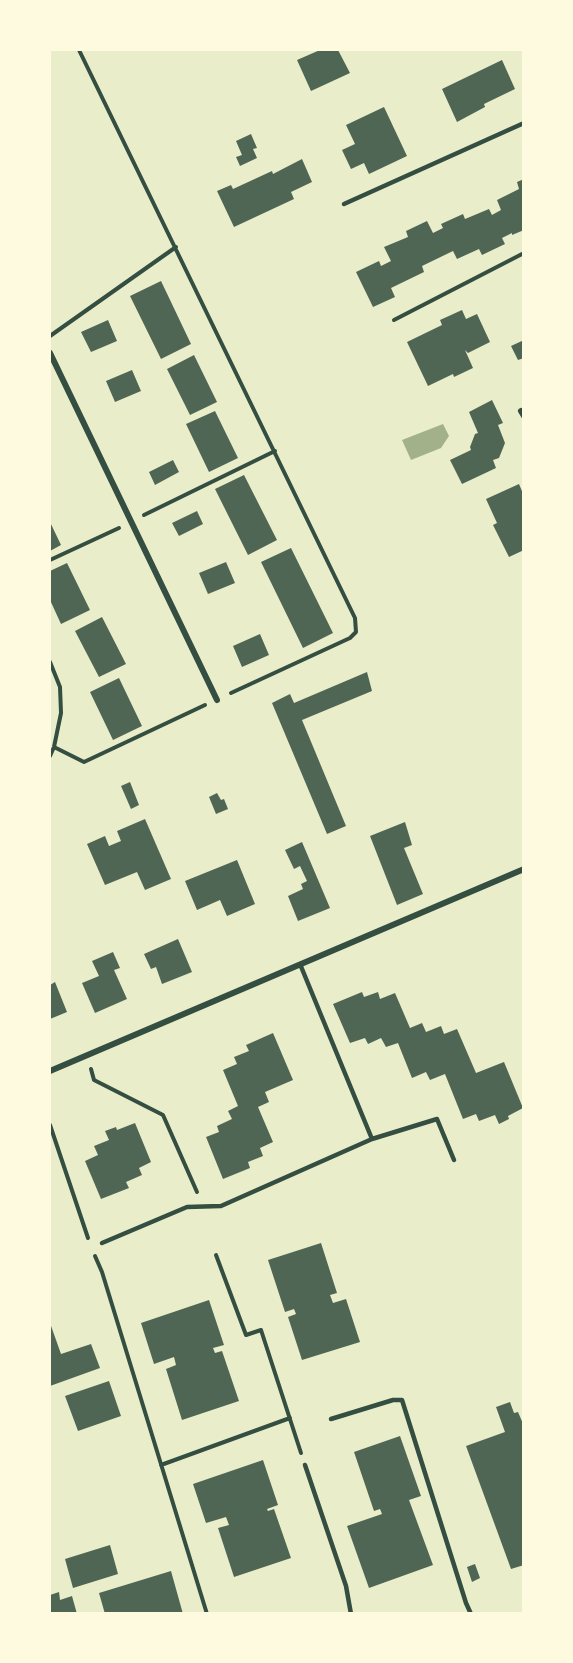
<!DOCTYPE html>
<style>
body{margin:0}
#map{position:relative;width:573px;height:1663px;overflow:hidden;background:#e9edc9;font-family:"Asap Condensed",sans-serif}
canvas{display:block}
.frame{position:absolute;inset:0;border:51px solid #fefae0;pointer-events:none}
</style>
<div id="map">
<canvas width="573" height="1663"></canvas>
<div class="frame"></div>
</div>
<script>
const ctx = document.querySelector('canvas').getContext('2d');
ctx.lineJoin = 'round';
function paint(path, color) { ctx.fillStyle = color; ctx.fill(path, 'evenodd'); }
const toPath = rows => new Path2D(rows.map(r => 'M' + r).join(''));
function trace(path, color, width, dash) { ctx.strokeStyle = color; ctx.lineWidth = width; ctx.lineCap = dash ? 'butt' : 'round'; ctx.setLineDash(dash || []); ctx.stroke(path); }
paint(toPath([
 [443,424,449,436,441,448,411,460,402,440]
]), '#a3b18a');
paint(toPath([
 [320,50,338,50,350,73,311,91,297,60],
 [502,60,515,89,484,104,485,107,457,122,442,89],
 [384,107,407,156,369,174,364,163,351,169,342,150,355,144,346,125],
 [251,134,257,148,253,149,257,158,240,166,236,157,242,155,236,141],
 [302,159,312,182,291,192,294,199,234,227,217,191,231,185,233,189,272,171,273,174],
 [524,179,524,230,512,235,512,233,502,238,505,244,482,255,479,249,457,259,453,251,422,266,424,272,391,288,395,297,373,307,356,272,379,261,381,266,391,261,384,247,408,237,406,231,427,221,433,233,443,228,441,224,463,214,465,219,489,209,492,215,501,210,497,200,519,189,517,182],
 [161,281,191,344,161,359,130,296],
 [462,310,466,319,477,314,490,342,468,353,465,350,473,368,454,377,453,374,428,386,407,342,442,325,440,320],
 [108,320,117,341,91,352,81,332],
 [524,340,524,358,518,360,511,346],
 [194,355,217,402,190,415,167,369],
 [132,370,141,391,115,402,106,381],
 [492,400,503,423,498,425,505,443,499,458,493,460,496,468,462,484,450,460,471,450,470,447,475,434,478,433,469,412],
 [215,411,238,458,209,472,186,424],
 [173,460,179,472,155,485,149,472],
 [244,475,277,540,248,555,215,489],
 [519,484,524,496,524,550,509,557,493,525,497,523,486,499],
 [197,511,203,524,179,536,172,523],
 [50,522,61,545,50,551],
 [291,548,333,633,303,648,261,562],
 [226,562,235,583,208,594,199,573],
 [67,563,90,610,61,624,50,600,50,571],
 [102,617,126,664,99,677,75,631],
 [260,634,269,655,242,667,233,646],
 [367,672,372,691,302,720,346,826,327,834,272,703,290,694,294,703],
 [119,678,142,726,113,740,90,692],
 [130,782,139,805,131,809,121,786],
 [217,793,221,800,224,799,228,809,216,814,209,797],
 [145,819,171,879,145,890,137,872,105,885,87,844,105,836,109,846,121,841,117,831],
 [405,822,412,845,404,848,423,894,397,905,370,836],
 [302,842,330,908,298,921,288,896,303,889,301,884,307,881,300,866,294,869,285,850],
 [237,860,255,904,227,916,220,900,197,910,185,881],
 [178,939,192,972,162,984,156,967,151,969,144,954],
 [113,952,120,968,114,970,127,999,95,1013,82,983,99,976,92,961],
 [55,982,67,1012,50,1019,50,985],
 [362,992,364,997,378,992,380,999,395,993,410,1028,422,1023,426,1032,441,1026,444,1034,457,1029,476,1073,504,1062,523,1108,508,1116,509,1119,499,1124,495,1115,479,1121,476,1114,463,1119,445,1074,430,1080,426,1072,412,1078,398,1043,386,1047,381,1038,368,1044,365,1038,350,1043,333,1004],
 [273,1033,293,1080,265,1092,269,1102,258,1107,273,1142,260,1148,263,1156,248,1162,250,1168,223,1179,206,1137,219,1132,217,1126,232,1119,228,1111,238,1106,223,1070,237,1064,234,1057,249,1051,246,1045],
 [135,1123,151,1162,139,1168,142,1175,126,1182,129,1188,101,1199,85,1161,98,1155,94,1146,109,1140,105,1131,116,1127,117,1130],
 [321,1243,337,1293,330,1295,333,1303,346,1299,360,1342,302,1360,288,1317,296,1314,294,1309,285,1312,268,1260],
 [209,1300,224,1345,213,1348,215,1353,222,1351,239,1401,182,1420,166,1369,176,1365,174,1357,154,1364,141,1323],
 [50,1323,61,1354,91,1344,100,1368,50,1386],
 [109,1381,121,1416,78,1431,65,1396],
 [510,1402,514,1413,518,1412,524,1426,524,1565,511,1569,466,1446,505,1432,496,1407],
 [400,1436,421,1496,409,1500,433,1565,369,1588,347,1526,382,1514,380,1509,374,1511,354,1452],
 [263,1460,278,1505,267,1509,268,1511,274,1509,291,1558,234,1577,218,1528,229,1525,226,1517,206,1523,193,1484],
 [110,1545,118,1574,73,1588,65,1559],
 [475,1564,480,1578,472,1582,467,1567],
 [171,1571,183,1614,105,1614,99,1593],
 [59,1592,60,1600,72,1596,77,1614,50,1614,50,1595]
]), '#4f6655');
trace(toPath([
 [79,50,355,618,356,632,350,638,231,693],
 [394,320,524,253],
 [50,336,176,247],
 [144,515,275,451],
 [50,560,119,528],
 [50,662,60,687,61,713,54,747,50,756],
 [54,747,84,762,205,705],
 [91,1069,94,1080,163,1115,197,1192],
 [50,1125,88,1238],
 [216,1255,246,1335,261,1330,301,1453],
 [95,1256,102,1272,207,1614],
 [161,1465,290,1418]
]), '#344e41', 4);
trace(toPath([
 [344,204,524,123],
 [372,1139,437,1119,454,1160],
 [102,1243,187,1207,221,1206,372,1139,300,964],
 [331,1419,393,1400,402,1400,466,1603,471,1614],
 [305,1465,346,1586,351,1614]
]), '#344e41', 4.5);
trace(toPath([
 [50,353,217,700],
 [521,411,524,416],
 [50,1071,524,869]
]), '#344e41', 6);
</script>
